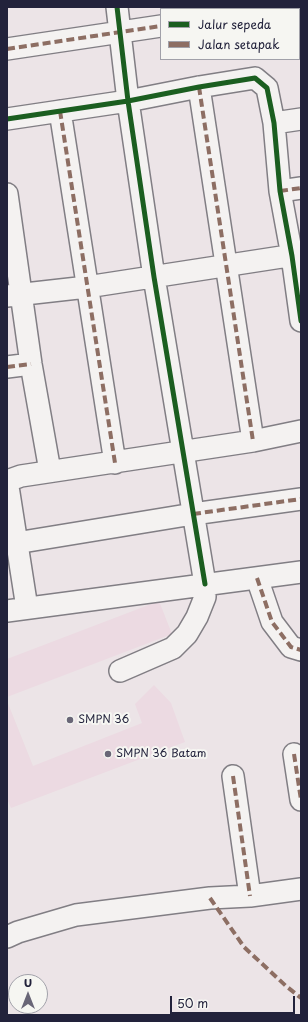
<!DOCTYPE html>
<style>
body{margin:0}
#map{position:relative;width:308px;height:1022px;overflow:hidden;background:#ece4e7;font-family:"Playpen Sans",sans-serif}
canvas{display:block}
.frame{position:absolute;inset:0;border:8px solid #22223b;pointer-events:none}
.legend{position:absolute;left:160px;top:8px;width:140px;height:52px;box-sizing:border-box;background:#f6f6f2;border:1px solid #a1a1a9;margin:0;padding:5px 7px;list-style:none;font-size:12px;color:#22223b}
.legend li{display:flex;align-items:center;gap:8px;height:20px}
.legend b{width:20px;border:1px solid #a1a1a9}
.north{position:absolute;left:8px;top:974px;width:40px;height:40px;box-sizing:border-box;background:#f6f6f2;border:1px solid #a1a1a9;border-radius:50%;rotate:0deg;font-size:11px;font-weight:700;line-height:16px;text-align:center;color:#22223b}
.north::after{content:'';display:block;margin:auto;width:14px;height:18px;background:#696677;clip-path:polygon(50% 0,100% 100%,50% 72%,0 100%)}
.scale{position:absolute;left:170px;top:996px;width:125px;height:18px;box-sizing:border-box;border:2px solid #22223b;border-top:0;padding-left:5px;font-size:12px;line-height:14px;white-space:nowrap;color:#22223b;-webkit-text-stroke:3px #f6f6f2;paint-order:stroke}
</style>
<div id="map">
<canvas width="308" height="1022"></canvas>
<div class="frame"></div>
<ul class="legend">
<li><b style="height:5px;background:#1b5e20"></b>Jalur sepeda</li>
<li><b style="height:5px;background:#8d6e63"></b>Jalan setapak</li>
</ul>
<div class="north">U</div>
<div class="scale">50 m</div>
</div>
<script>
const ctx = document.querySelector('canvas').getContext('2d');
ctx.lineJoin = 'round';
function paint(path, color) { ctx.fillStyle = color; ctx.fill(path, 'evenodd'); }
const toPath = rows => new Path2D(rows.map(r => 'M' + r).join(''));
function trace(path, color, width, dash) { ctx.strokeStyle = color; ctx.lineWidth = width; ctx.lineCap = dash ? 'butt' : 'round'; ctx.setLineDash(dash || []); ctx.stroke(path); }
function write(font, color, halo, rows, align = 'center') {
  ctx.font = font + ' "Playpen Sans",sans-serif'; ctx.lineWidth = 4; ctx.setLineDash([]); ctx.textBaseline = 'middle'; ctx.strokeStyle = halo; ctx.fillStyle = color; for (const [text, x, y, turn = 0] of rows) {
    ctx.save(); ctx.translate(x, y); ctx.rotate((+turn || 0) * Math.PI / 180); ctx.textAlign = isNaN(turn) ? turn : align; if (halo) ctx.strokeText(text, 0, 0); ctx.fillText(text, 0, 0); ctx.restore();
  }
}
paint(toPath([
 [159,601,172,634,7,697,7,659],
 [154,685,171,703,185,742,11,808,7,799,7,701,33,766,142,723,135,704]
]), '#ecdae2');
const minor = toPath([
 [117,7,128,101,154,277,205,584,205,597,197,617,187,634,173,648,120,671],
 [272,9,286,7],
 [7,49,161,26],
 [199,87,253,441],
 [60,111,115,463],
 [7,119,128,101,199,87,255,78,267,88,274,123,280,191,292,256,301,321],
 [274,123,301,119],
 [280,191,301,188],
 [7,194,31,364,50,471],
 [7,296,87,287,301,254],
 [7,367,31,364],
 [7,480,27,608],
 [7,481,21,476,253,441,301,431],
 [16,543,193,514,301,499],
 [257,578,272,622,291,647,301,650],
 [7,611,301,572],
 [294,754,301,800],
 [233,776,250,896],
 [7,937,18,932,76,915,210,898,250,896,301,889]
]);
trace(minor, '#817e84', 24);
trace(minor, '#f4f2f1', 21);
trace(toPath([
 [272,9,286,7],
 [7,49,161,26],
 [199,87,253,441],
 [60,111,115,463],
 [280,191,301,188],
 [7,367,31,364],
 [193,514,301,499],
 [257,578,272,622,291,647,301,650],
 [294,754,301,800],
 [233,776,250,896],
 [210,898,244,947,286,986,301,998]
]), '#8d6e63', 4, [8, 4]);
trace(toPath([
 [117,7,128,101,154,277,205,584],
 [7,119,128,101,199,87,255,78,267,88,274,123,280,191,292,256,301,321]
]), '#1b5e20', 5);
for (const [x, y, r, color] of [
 [70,720,4,"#696677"],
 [108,754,4,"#696677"]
]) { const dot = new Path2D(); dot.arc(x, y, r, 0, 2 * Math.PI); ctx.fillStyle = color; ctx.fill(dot); trace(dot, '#f6f6f2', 1.5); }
write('11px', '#22223b', '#f6f6f2', [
 ["SMPN 36",78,720],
 ["SMPN 36 Batam",116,754]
], 'left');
</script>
